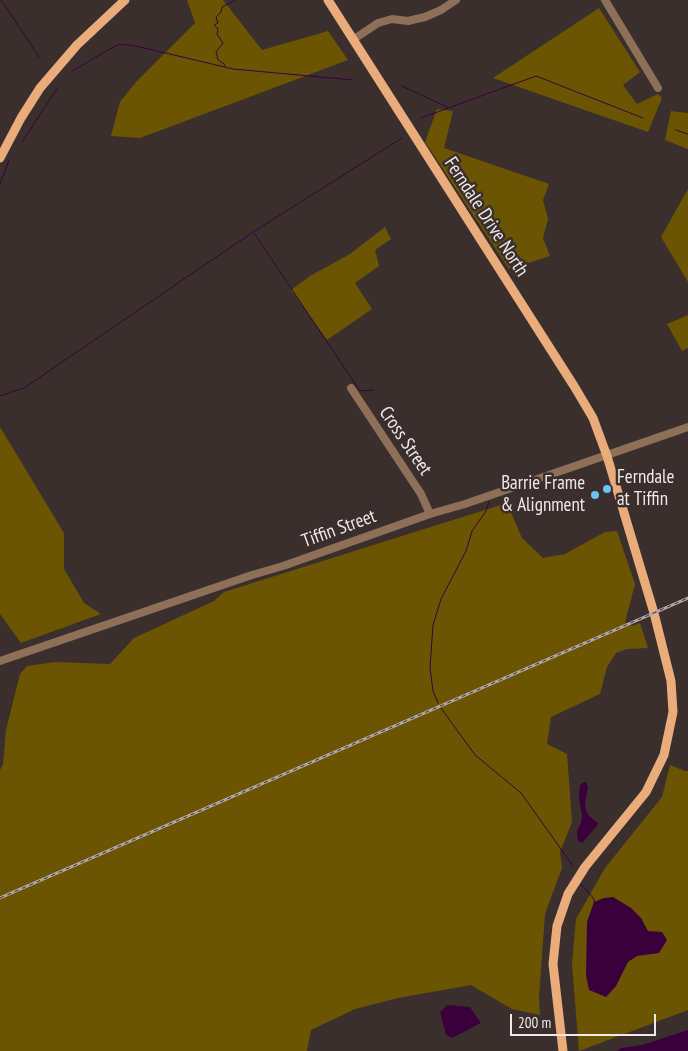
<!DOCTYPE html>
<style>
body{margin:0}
#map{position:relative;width:688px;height:1051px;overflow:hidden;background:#3a2f2d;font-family:"PT Sans Narrow",sans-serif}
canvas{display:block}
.scale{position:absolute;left:510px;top:1014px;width:146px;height:22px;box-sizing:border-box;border:2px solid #f1e9e8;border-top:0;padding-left:6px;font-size:15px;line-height:18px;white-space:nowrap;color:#f1e9e8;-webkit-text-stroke:4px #3a2f2d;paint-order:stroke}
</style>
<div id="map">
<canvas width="688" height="1051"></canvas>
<div class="scale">200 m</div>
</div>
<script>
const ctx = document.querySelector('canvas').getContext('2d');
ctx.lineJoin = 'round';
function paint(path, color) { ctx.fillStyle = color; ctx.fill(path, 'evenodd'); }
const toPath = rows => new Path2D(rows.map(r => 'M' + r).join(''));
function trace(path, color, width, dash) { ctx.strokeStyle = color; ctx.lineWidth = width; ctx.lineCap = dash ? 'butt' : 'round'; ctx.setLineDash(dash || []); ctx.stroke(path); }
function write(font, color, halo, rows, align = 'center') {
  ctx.font = font + ' "PT Sans Narrow",sans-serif'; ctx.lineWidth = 5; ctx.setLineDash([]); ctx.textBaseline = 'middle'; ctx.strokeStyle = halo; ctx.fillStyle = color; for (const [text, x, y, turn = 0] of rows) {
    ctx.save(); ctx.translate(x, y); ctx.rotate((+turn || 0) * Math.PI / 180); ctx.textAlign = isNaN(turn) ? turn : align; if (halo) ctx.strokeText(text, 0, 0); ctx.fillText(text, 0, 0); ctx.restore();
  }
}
paint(toPath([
 [187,0,223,0,262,50,328,31,348,60,140,138,111,136,120,102,136,82,195,23],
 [599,8,640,72,623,85,637,104,658,94,662,98,648,132,493,78],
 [437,109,453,111,444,148,549,184,543,200,548,219,543,238,550,256,509,269,425,142],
 [671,111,688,113,688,149,665,140],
 [688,189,688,282,661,237],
 [385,227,391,239,375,250,379,266,355,283,372,309,327,340,291,290,310,276,350,254],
 [688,315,688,348,682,351,667,324],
 [0,427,64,533,64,569,84,603,101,614,21,643,0,614],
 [507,503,522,538,543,558,565,554,605,532,617,531,635,584,625,622,632,626,640,623,648,648,627,649,616,653,607,667,600,694,551,717,547,744,567,754,572,822,560,852,562,868,545,914,539,998,540,1015,512,1009,471,985,398,998,355,1009,311,1030,307,1051,0,1051,0,770,3,764,6,730,20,674,27,666,55,662,110,664,134,638,214,601,224,592],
 [670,765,685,771,688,771,688,1010,579,1051,572,964,576,919,605,868,662,797]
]), '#6b5503');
paint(toPath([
 [586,782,588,787,585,803,586,810,589,816,598,823,597,826,582,843,578,841,577,836,577,831,581,823,582,816,579,798,580,785,582,783],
 [613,897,631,908,641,918,648,931,662,932,667,940,659,953,637,956,628,962,616,986,606,997,589,990,586,976,587,922,594,902,604,898],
 [447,1005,470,1007,481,1023,452,1038,446,1035,440,1012],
 [688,1030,688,1051,617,1051,621,1048,642,1045]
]), '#3a003c');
trace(toPath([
 [1,0,39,57],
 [225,66,224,64,218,60,216,52,223,43,217,34,218,29,214,25,218,23,216,17,221,12,222,7,236,0],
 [72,71,119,44,136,46,233,69,353,80],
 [402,86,447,107],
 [421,118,536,76,643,118],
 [676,130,688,134],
 [22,142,57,89],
 [0,184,9,160],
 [254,233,360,391,374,390],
 [0,396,24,388,253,232,402,138],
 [438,703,433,691,430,668,433,625,441,599,466,551,472,531,486,511,489,502],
 [441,708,475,755,521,793,573,866],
 [581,884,594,899,594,902]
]), '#3a003c', 1);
trace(toPath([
 [605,0,658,88],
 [354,39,378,23,392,19,408,21,425,17,441,10,456,0],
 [351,388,421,494,430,514],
 [0,661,252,575,283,566,430,514,465,504,688,427]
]), '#8e7058', 8);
trace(toPath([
 [328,0,574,386,593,418,607,456,654,613,671,681,673,712,664,755,646,792,585,867,568,894,557,926,553,964,563,1051],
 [0,158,21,118,40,88,77,45,125,0]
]), '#eaac7a', 9);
const rail = toPath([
 [0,898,688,598]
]);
trace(rail, '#b0a7a5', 3);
trace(rail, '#3a2f2d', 1, [4]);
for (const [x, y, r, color] of [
 [607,489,5,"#6bc3f2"],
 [595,495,5,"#6bc3f2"]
]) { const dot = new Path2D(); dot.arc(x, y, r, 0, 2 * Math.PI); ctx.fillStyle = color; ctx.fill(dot); trace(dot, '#3a2f2d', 2); }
write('19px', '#f1e9e8', '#3a2f2d', [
 ["Ferndale Drive North",486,217,57],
 ["Cross Street",405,441,56],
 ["Tiffin Street",339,529,-20]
]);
write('19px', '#f1e9e8', '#3a2f2d', [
 ["Ferndale",617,478],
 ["at Tiffin",617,500],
 ["Barrie Frame",585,484,"right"],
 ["& Alignment",585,506,"right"]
], 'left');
</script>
